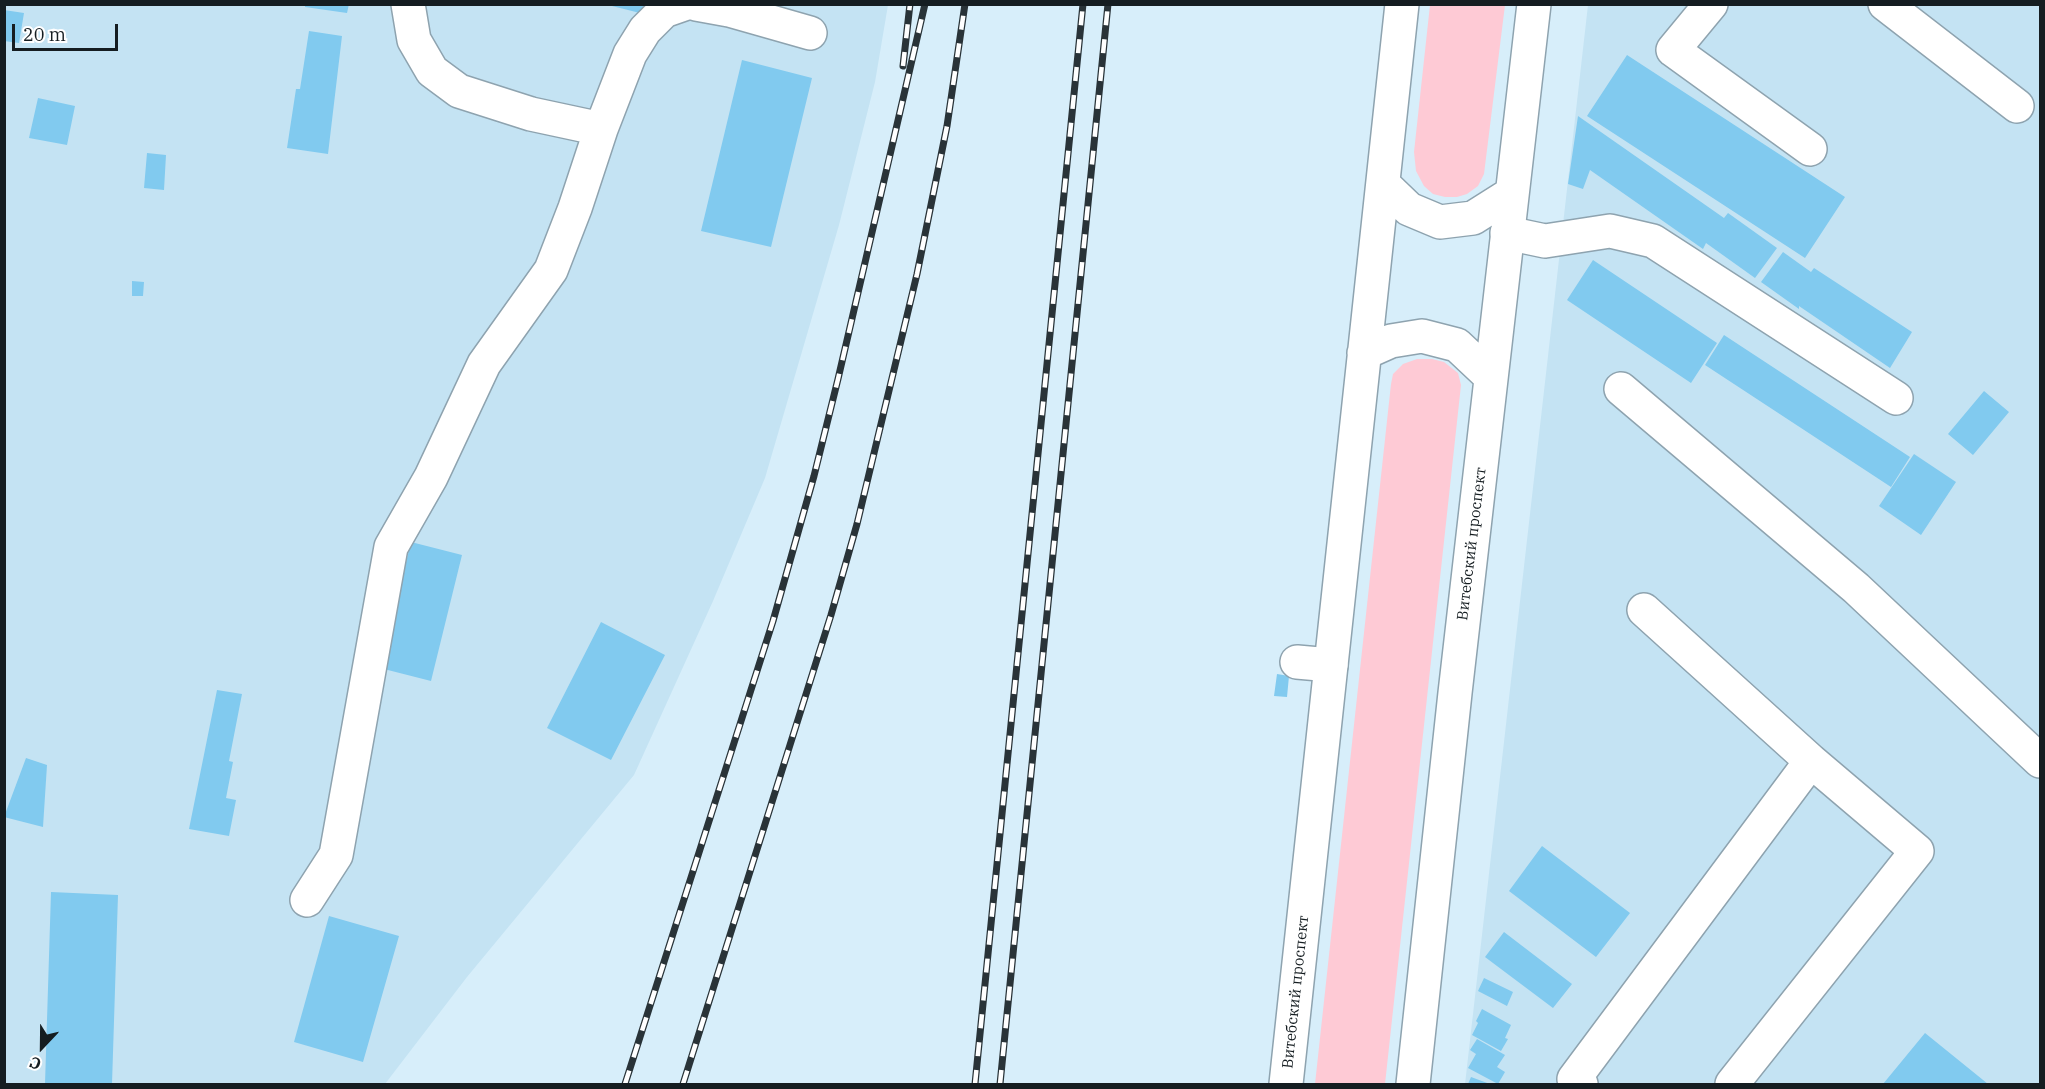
<!DOCTYPE html>
<meta charset="utf-8">
<style>
body{margin:0}
#map{position:relative;width:2045px;height:1089px;overflow:hidden;background:#d7eefa;font-family:"IBM Plex Serif",serif}
canvas{display:block}
.frame{position:absolute;inset:0;border:6px solid #151d21;pointer-events:none}
.north{position:absolute;left:12px;top:1017px;width:60px;height:60px;-webkit-text-stroke:4px #fff;paint-order:stroke;rotate:202deg;font-size:16px;font-weight:700;line-height:24px;text-align:center;color:#151d21}
.north::after{content:'';display:block;margin:auto;width:21px;height:27px;background:#151d21;clip-path:polygon(50% 0,100% 100%,50% 72%,0 100%)}
.scale{position:absolute;left:12px;top:24px;width:106px;height:27px;box-sizing:border-box;border:3px solid #151d21;border-top:0;padding-left:8px;font-size:18px;line-height:21px;white-space:nowrap;color:#151d21;-webkit-text-stroke:4px #fff;paint-order:stroke}
</style>
<div id="map">
<canvas width="2045" height="1089"></canvas>
<div class="frame"></div>
<div class="north">С</div>
<div class="scale">20 m</div>
</div>
<script>
const ctx = document.querySelector('canvas').getContext('2d');
ctx.lineJoin = 'round';
function paint(path, color) { ctx.fillStyle = color; ctx.fill(path, 'evenodd'); }
const toPath = rows => new Path2D(rows.map(r => 'M' + r).join(''));
function trace(path, color, width, dash) { ctx.strokeStyle = color; ctx.lineWidth = width; ctx.lineCap = dash ? 'butt' : 'round'; ctx.setLineDash(dash || []); ctx.stroke(path); }
function write(font, color, halo, rows, align = 'center') {
  ctx.font = font + ' "IBM Plex Serif",serif'; ctx.lineWidth = 4.5; ctx.setLineDash([]); ctx.textBaseline = 'middle'; ctx.strokeStyle = halo; ctx.fillStyle = color; for (const [text, x, y, turn = 0] of rows) {
    ctx.save(); ctx.translate(x, y); ctx.rotate((+turn || 0) * Math.PI / 180); ctx.textAlign = isNaN(turn) ? turn : align; if (halo) ctx.strokeText(text, 0, 0); ctx.fillText(text, 0, 0); ctx.restore();
  }
}
paint(toPath([
 [5,5,888,5,875,82,839,225,765,478,713,601,634,775,467,977,385,1084,5,1084],
 [1588,5,2040,5,2040,1084,1465,1084]
]), '#c4e3f3');
paint(toPath([
 [1430,5,1505,5,1484,174,1478,186,1467,194,1457,197,1445,197,1433,194,1424,186,1416,171,1414,152],
 [1417,359,1432,359,1444,362,1458,373,1461,385,1385,1084,1315,1084,1391,384,1393,374,1403,364]
]), '#fecad5');
paint(toPath([
 [305,4,349,4,347,13,305,7],
 [604,4,646,4,644,14],
 [4,10,24,13,19,43,4,41],
 [309,31,342,36,328,154,287,148,296,89,300,89],
 [1627,55,1845,197,1805,258,1587,116],
 [742,60,812,78,771,247,701,231],
 [38,98,75,106,67,145,29,138],
 [1578,116,1724,218,1728,213,1777,248,1755,278,1706,243,1703,249,1590,170,1583,189,1568,184],
 [147,153,166,155,164,190,144,188],
 [1783,252,1811,272,1814,268,1912,332,1890,368,1799,306,1799,309,1761,282],
 [1593,260,1717,343,1691,383,1567,300],
 [132,281,144,282,143,296,132,296],
 [1724,335,1910,457,1891,487,1705,365],
 [1984,391,2009,412,1973,455,1948,434],
 [1914,454,1956,482,1921,535,1879,506],
 [411,542,462,555,431,681,380,668],
 [601,622,665,655,611,760,547,728],
 [1277,674,1289,676,1287,697,1274,696],
 [217,690,242,694,229,761,233,762,226,798,236,800,229,836,189,829],
 [26,758,47,765,43,827,4,817],
 [1542,846,1630,913,1596,957,1509,891],
 [51,892,118,895,112,1084,45,1084],
 [329,916,399,936,363,1062,294,1042],
 [1504,932,1572,984,1553,1008,1485,957],
 [1484,978,1513,992,1507,1006,1478,991],
 [1482,1009,1511,1025,1505,1038,1508,1039,1501,1051,1472,1035,1478,1023,1476,1021],
 [1925,1033,1988,1084,1883,1084],
 [1477,1039,1505,1055,1497,1067,1505,1072,1498,1084,1468,1068,1476,1054,1470,1050],
 [1471,1077,1490,1084,1468,1084]
]), '#81caef');
const minor = toPath([
 [408,4,414,40,432,71,459,91,531,114,601,129,630,54,645,30,664,11,684,4],
 [696,4,729,10,810,33],
 [1711,4,1673,50,1810,149],
 [1885,4,2017,106],
 [1507,233,1545,241,1610,231,1653,241,1896,398],
 [1621,389,1856,588,2040,761],
 [1644,610,1811,761,1917,851,1732,1084],
 [1297,662,1331,665],
 [307,900,336,855,391,547,431,477,484,364,551,270,575,208,601,129],
 [1581,1084,1574,1079,1811,761]
]);
const major = toPath([
 [1383,184,1409,209,1440,222,1473,218,1511,194],
 [1364,353,1391,341,1422,336,1457,345,1491,377],
 [1286,1084,1402,4],
 [1413,1084,1455,693,1534,4]
]);
trace(minor, '#8ea3af', 36);
trace(major, '#8ea3af', 36);
trace(minor, '#fff', 33);
trace(major, '#fff', 33);
const rail = toPath([
 [903,66,910,4],
 [625,1084,773,621,814,476,838,379,925,4],
 [683,1084,831,615,857,524,917,274,947,126,965,4],
 [975,1084,1083,4],
 [1000,1084,1108,4]
]);
trace(rail, '#293338', 7);
trace(rail, '#fff', 4.5, [14]);
write('15px', '#151d21', '#fff', [
 ["Витебский проспект",1472,544,-83],
 ["Витебский проспект",1296,992,-84]
]);
</script>
